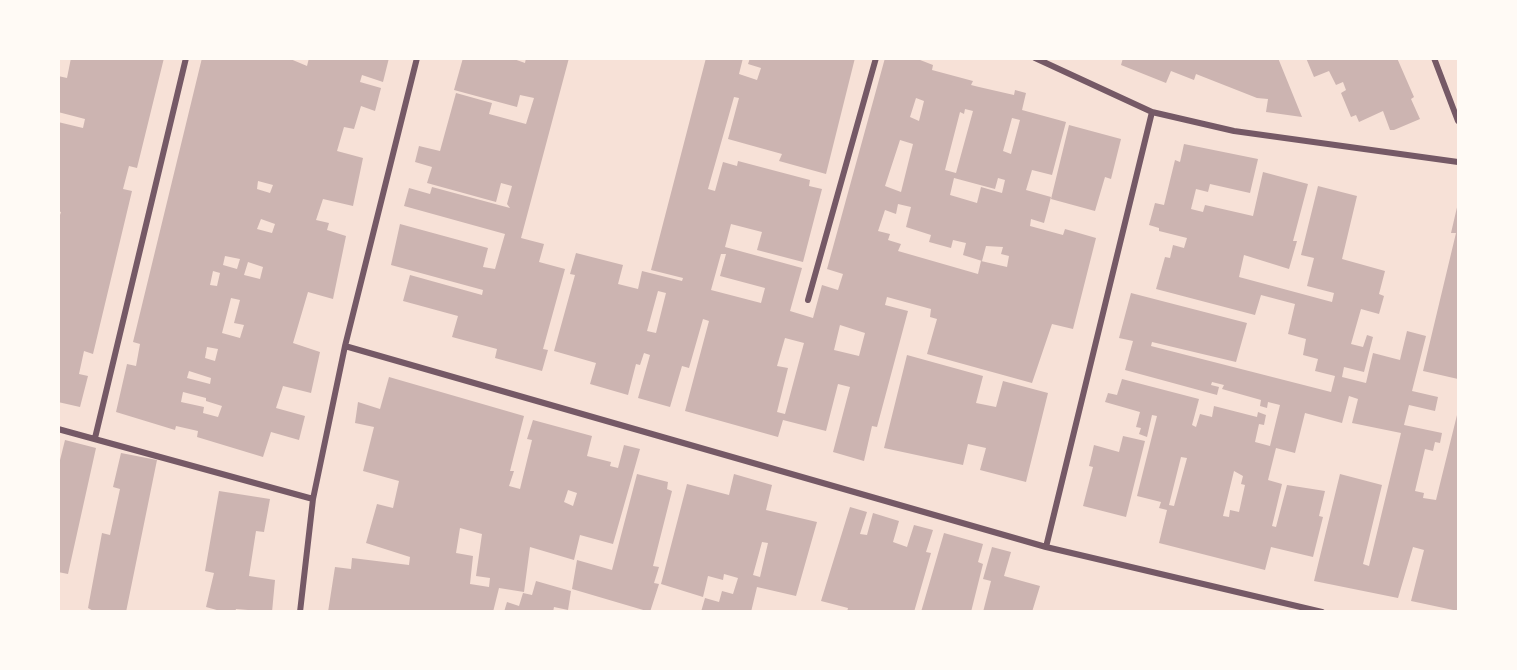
<!DOCTYPE html>
<style>
body{margin:0}
#map{position:relative;width:1517px;height:670px;overflow:hidden;background:#f7e1d7;font-family:Jost,sans-serif}
canvas{display:block}
.frame{position:absolute;inset:0;border:60px solid #fffaf5;pointer-events:none}
</style>
<div id="map">
<canvas width="1517" height="670"></canvas>
<div class="frame"></div>
</div>
<script>
const ctx = document.querySelector('canvas').getContext('2d');
ctx.lineJoin = 'round';
function paint(path, color) { ctx.fillStyle = color; ctx.fill(path, 'evenodd'); }
const toPath = rows => new Path2D(rows.map(r => 'M' + r).join(''));
function trace(path, color, width, dash) { ctx.strokeStyle = color; ctx.lineWidth = width; ctx.lineCap = dash ? 'butt' : 'round'; ctx.setLineDash(dash || []); ctx.stroke(path); }
paint(toPath([
 [71,58,164,58,137,168,129,166,123,189,132,191,93,354,84,351,79,374,88,376,80,407,58,402,58,221,61,212,58,211,58,122,83,128,85,119,58,112,58,76,67,78],
 [202,58,288,58,307,66,309,58,389,58,383,82,362,75,360,82,381,88,375,111,361,106,354,129,344,127,337,151,363,158,353,206,323,199,316,220,329,223,327,230,346,236,333,299,308,292,293,343,320,352,311,393,283,386,276,408,305,416,299,440,271,432,263,457,197,437,198,431,176,426,175,430,116,412,127,364,136,366,140,344,133,342],
 [258,181,273,185,270,193,257,189],
 [261,219,275,224,272,233,257,229],
 [225,256,240,259,237,269,223,265],
 [248,262,263,267,260,279,244,275],
 [213,271,220,273,217,286,210,285],
 [231,298,240,300,234,323,244,325,240,338,222,333],
 [207,347,218,349,215,361,205,358],
 [189,371,211,378,210,384,187,378],
 [183,392,206,398,206,401,222,406,218,417,203,413,204,407,181,402],
 [463,58,511,58,525,63,526,58,569,58,521,238,544,244,539,262,565,269,543,349,548,350,542,371,495,358,497,349,452,337,458,316,403,301,410,275,482,295,483,290,391,265,400,224,488,248,483,267,495,269,505,234,404,206,409,188,430,194,432,187,510,208,507,204,512,186,501,183,496,202,427,183,432,167,415,162,419,146,440,151,456,93,492,103,489,114,526,124,534,98,520,95,517,107,454,90],
 [706,58,743,58,739,74,757,80,761,68,748,64,750,58,855,58,826,174,779,161,782,154,728,139,739,98,734,97,708,189,715,191,723,162,737,166,738,161,810,180,809,186,822,189,803,262,757,250,762,232,731,224,725,247,802,268,790,311,813,318,822,285,838,290,843,274,827,269,885,58,915,58,933,65,932,70,973,81,971,85,979,87,1014,95,1015,90,1026,93,1022,110,1066,122,1052,175,1032,170,1026,190,1051,197,1044,223,1031,219,1030,226,1063,235,1065,229,1096,238,1073,329,1052,324,1032,383,927,354,937,319,930,317,931,309,887,297,885,305,908,311,877,427,872,426,864,461,833,452,850,387,838,384,826,431,783,420,778,437,685,411,709,321,703,319,689,368,682,366,670,407,638,398,650,355,644,353,640,365,636,364,628,395,590,384,596,363,554,351,575,275,570,274,576,253,623,265,618,284,638,289,642,271,682,281,683,278,651,270],
 [916,98,924,101,919,121,910,117],
 [965,109,973,111,956,173,945,170,960,112,964,114],
 [1012,118,1020,120,1011,154,1003,151],
 [900,140,913,144,901,192,885,186],
 [954,178,995,189,998,178,1005,180,1002,193,981,187,977,203,950,195],
 [898,204,911,207,906,227,931,235,929,242,951,248,953,240,966,243,963,255,982,261,986,246,1003,247,1001,254,1009,256,1007,267,981,261,978,274,898,251,901,244,888,240,890,234,878,231,885,210,896,214],
 [721,254,726,254,720,276,765,288,761,303,711,290],
 [658,291,666,293,656,333,647,331],
 [840,325,865,333,859,356,834,350],
 [785,338,804,343,785,414,777,412,788,368,777,366],
 [1123,58,1278,58,1302,117,1266,112,1268,99,1257,98,1196,74,1194,80,1171,71,1166,83,1121,65],
 [1306,58,1397,58,1414,97,1411,99,1420,119,1394,130,1390,130,1383,111,1359,122,1356,115,1351,117,1341,93,1346,90,1343,82,1336,85,1329,71,1314,77],
 [1069,125,1121,139,1111,179,1105,177,1095,211,1051,199],
 [1184,144,1258,159,1250,193,1210,184,1208,192,1196,189,1191,209,1203,212,1205,205,1253,216,1263,172,1308,184,1293,241,1297,241,1289,269,1244,255,1239,277,1332,302,1334,293,1307,286,1314,258,1301,255,1318,186,1357,196,1342,259,1385,271,1379,294,1384,296,1379,314,1361,309,1351,344,1363,347,1367,335,1373,337,1364,372,1344,367,1342,377,1366,383,1373,353,1400,360,1407,331,1426,336,1412,391,1438,397,1435,411,1409,405,1404,425,1442,433,1440,443,1435,442,1433,451,1425,449,1415,491,1424,493,1423,498,1436,500,1458,411,1458,611,1411,601,1424,550,1413,547,1398,598,1314,581,1340,474,1382,485,1363,564,1369,566,1401,433,1352,423,1358,399,1349,396,1342,423,1305,413,1295,453,1276,448,1268,480,1282,484,1272,526,1276,527,1287,485,1325,491,1319,516,1323,517,1313,557,1271,547,1265,570,1159,543,1167,510,1159,508,1161,502,1137,496,1157,416,1152,415,1147,437,1139,434,1141,428,1136,427,1140,412,1105,402,1108,393,1117,395,1122,379,1199,399,1192,425,1196,427,1200,414,1212,417,1214,406,1257,417,1258,412,1266,415,1264,425,1259,424,1255,442,1270,446,1280,405,1268,402,1267,408,1260,406,1261,400,1222,389,1224,385,1212,382,1211,385,1219,387,1217,395,1125,370,1133,341,1119,338,1131,293,1247,323,1236,362,1152,342,1151,346,1331,392,1335,376,1315,371,1318,359,1303,355,1306,339,1288,334,1295,304,1261,295,1255,315,1156,289,1165,257,1170,258,1173,245,1184,248,1187,238,1159,231,1159,228,1149,225,1155,203,1164,205,1175,160,1180,162],
 [1181,457,1187,458,1174,506,1169,505],
 [1234,471,1243,476,1241,484,1245,485,1239,512,1230,510,1229,517,1223,516],
 [1458,203,1458,379,1423,371,1456,233,1451,233],
 [907,355,983,376,976,403,996,407,1003,381,1048,393,1026,482,980,470,986,448,968,444,963,465,884,448],
 [389,377,524,416,510,471,514,471,509,486,520,489,532,440,527,439,533,420,592,436,587,456,611,462,610,466,618,468,624,445,640,449,613,544,580,535,574,560,530,547,524,592,499,588,493,612,328,612,335,567,351,569,352,558,409,565,410,557,366,543,377,504,393,508,399,481,363,471,374,427,355,423,358,402,380,409],
 [568,490,577,493,573,506,564,502],
 [460,528,482,534,476,576,490,578,489,587,470,584,473,556,456,553],
 [1123,436,1145,441,1126,517,1083,506,1093,467,1089,466,1094,445,1119,452],
 [65,440,96,448,68,574,58,572,58,468],
 [121,453,157,460,126,612,95,612,88,608,102,533,110,535,120,489,113,487],
 [637,474,668,482,667,489,672,491,653,566,659,567,654,583,659,584,650,612,572,589,577,560,612,570],
 [734,474,772,485,766,510,817,522,796,596,757,587,751,612,701,612,705,598,719,602,722,591,733,594,738,578,724,574,723,580,708,576,703,597,661,584,687,484,729,495],
 [762,542,768,543,760,577,753,575],
 [219,491,270,499,264,532,256,531,249,576,275,580,272,612,236,609,235,612,224,612,206,607,214,573,205,571],
 [850,507,867,512,860,534,867,535,873,513,899,521,893,542,907,547,914,525,933,530,926,552,931,553,914,612,847,612,848,608,821,601],
 [944,533,983,544,978,562,983,564,971,612,921,612],
 [992,547,1011,552,1004,576,1040,586,1032,612,983,612,991,581,983,579],
 [536,581,571,591,568,610,554,607,553,612,504,612,507,602,519,606,523,593,532,595]
]), '#ccb4b1');
trace(toPath([
 [1035,58,1152,112,1234,131,1458,162],
 [1434,58,1458,121],
 [808,300,876,58],
 [345,346,1046,547,1322,612],
 [58,429,313,499],
 [95,438,186,58],
 [1046,547,1152,112],
 [300,612,313,499,345,346,417,58]
]), '#755966', 6);
</script>
